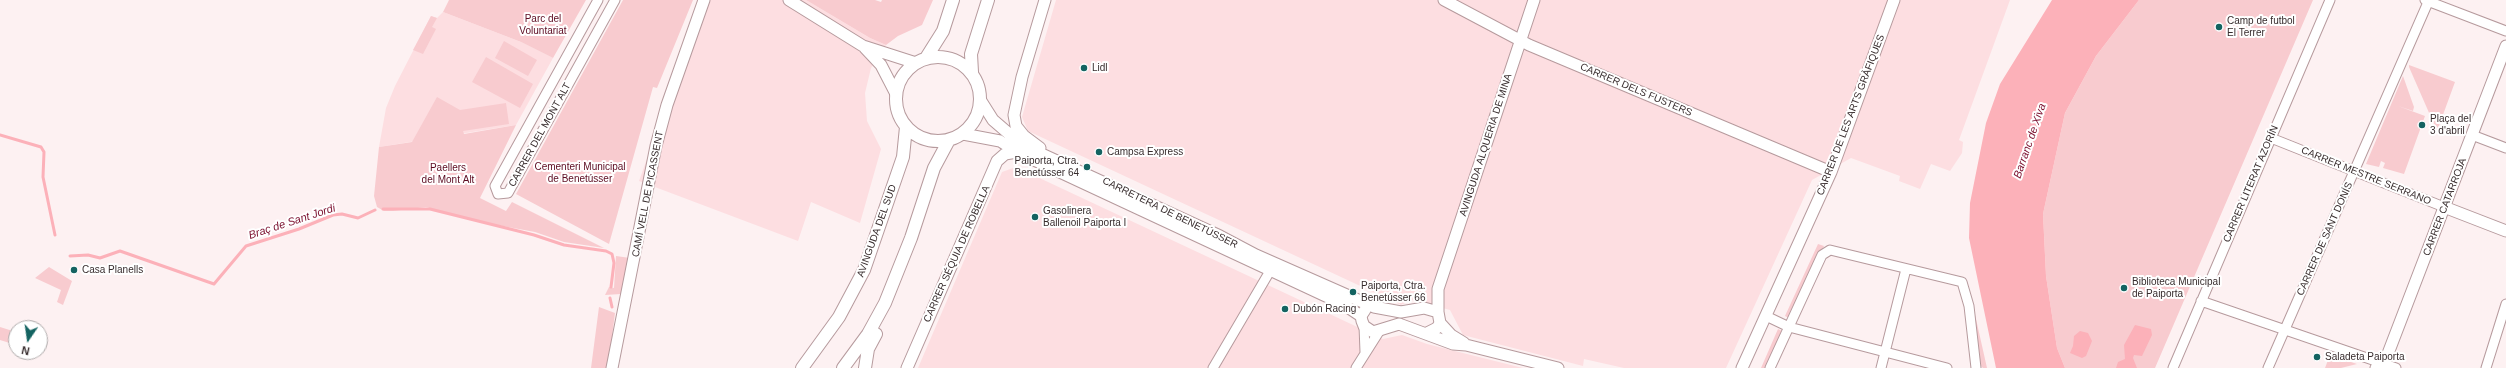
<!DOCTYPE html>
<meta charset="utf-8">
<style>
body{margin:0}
#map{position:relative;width:2506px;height:368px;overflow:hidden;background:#fdf1f2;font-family:Helvetica,sans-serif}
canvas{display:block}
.north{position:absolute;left:8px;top:320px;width:40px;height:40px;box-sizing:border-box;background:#fff;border:1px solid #afabab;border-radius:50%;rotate:193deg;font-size:11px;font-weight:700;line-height:16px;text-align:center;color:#372c2d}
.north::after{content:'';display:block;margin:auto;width:14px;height:18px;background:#146361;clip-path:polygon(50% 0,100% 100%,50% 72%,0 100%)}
</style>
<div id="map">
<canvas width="2506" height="368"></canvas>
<div class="north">N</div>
</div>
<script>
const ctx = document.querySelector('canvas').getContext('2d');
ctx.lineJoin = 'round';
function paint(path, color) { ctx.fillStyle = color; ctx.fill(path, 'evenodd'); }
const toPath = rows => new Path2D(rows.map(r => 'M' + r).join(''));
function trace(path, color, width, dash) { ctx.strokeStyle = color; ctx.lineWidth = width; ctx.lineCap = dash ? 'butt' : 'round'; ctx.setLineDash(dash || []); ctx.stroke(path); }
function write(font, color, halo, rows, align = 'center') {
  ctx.font = font + ' Helvetica,sans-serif'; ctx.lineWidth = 4; ctx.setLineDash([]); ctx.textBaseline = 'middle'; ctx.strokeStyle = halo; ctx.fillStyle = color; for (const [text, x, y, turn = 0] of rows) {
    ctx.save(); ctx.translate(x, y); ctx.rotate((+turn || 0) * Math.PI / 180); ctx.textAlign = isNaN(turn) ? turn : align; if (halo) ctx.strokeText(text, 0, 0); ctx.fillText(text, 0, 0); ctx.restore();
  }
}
paint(toPath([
 [704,0,806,0,870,38,886,45,871,68,865,93,867,121,881,149,860,223,811,202,798,241,639,181],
 [1056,0,2010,0,1959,140,1963,142,1962,153,1950,171,1931,164,1920,189,1899,181,1900,176,1851,158,1812,180,1726,368,1624,368,1584,359,1583,366,1463,335,1450,310,1412,300,1401,305,1028,131,1022,117],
 [443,12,521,42,553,58,516,125,379,147,386,108,395,86,431,16,437,18],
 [1016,167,1383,339,1402,335,1427,344,1523,368,918,368,1002,172]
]), '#fddee1');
paint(toPath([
 [449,0,586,0,553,58,521,42,443,12],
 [623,0,693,0,657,88,653,87,609,244,516,194],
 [806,0,875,0,881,2,882,0,933,0,922,25,898,36,886,45,870,38],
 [2139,0,2313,0,2155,368,2065,368,2057,348,2046,276,2043,214,2065,113,2096,56],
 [431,16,437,18,432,27,436,29,423,54,413,50],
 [504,41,537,60,528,76,495,58],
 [486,57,533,84,520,108,472,82],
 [2409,65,2455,82,2437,131,2409,67],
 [2403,76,2414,107,2413,111,2398,106,2425,116,2404,174,2383,168,2385,163,2381,161,2379,167,2366,164],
 [437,97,460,110,506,103,509,124,463,131,464,134,516,125,480,198,506,211,512,202,604,248,564,242,535,232,470,220,426,207,393,211,384,211,377,207,374,196,379,147,412,142],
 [1818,244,1824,246,1789,318,1785,316],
 [616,256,630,258,626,283,621,294,605,295,609,287,614,288],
 [49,267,72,281,63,305,57,302,61,290,35,278],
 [599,307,615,313,608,368,591,368],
 [1973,307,1976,319,1987,368,1983,368,1978,363],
 [0,327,16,332,16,345,0,340],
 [1778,329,1782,331,1767,368,1761,368],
 [2330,355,2357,364,2341,368,2325,368]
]), '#f8cbcf');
paint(toPath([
 [2052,0,2139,0,2096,56,2065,113,2043,214,2046,276,2057,348,2065,368,1996,368,1969,238,1970,203,1986,123,2000,84],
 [2135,325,2151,329,2152,335,2142,356,2134,355,2133,358,2137,368,2116,368,2118,362,2125,359,2124,345],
 [2080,331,2088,333,2092,341,2086,356,2082,358,2070,353,2073,346,2074,336]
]), '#fcb1b9');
trace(toPath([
 [0,135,41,147,44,152,43,177,55,235],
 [383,209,430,209,534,235,564,245,606,251,612,254,614,263,611,287],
 [70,256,88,255,100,258,120,251,214,284,246,246,299,229,333,215,342,214,358,218,375,210],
 [610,298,612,307]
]), '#fcb1b9', 3);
const minor = toPath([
 [598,0,495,186,498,194,508,193,615,0],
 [2425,0,2506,31],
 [2472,135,2506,148],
 [2271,138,2444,207],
 [2201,301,2396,368],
 [1766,316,1789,327,1947,368],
 [1364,326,1365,352],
 [1213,368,1270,271],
 [1356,368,1380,330],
 [1770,368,1822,255,1830,250,1962,282,1969,306,1976,368],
 [1881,368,1906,269],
 [2173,368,2330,0],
 [2268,368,2429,0],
 [2486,368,2506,304]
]);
const tertiary = toPath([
 [789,0,863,46,916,63],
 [1444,0,1529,45,1831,172],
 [865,48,881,65,896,94],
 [981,101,993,120,1022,145,1220,236,1256,255,1374,307,1401,312,1424,308,1438,312,1440,323,1437,328,1427,333],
 [963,134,1000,141,1017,152,1343,304,1361,316],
 [1040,148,1024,136,1016,126,1014,115,1022,77,1045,0],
 [2444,207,2506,231],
 [1365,310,1361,316,1362,321,1364,326,1373,332,1399,324,1453,344,1466,345,1558,368],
 [1438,312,1438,289,1534,0],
 [1440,323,1451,335,1464,343],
 [612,368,656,146,667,105,704,0],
 [907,368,997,161,1005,154,1017,152],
 [1742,368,1831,172,1894,0],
 [2376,368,2384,364,2506,46]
]);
const secondary = toPath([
 '896 99a42 42 0 1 1 84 0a42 42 0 1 1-84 0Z',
 [926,58,943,31,953,0],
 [972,72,971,54,988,0],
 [802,368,839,317,864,270,903,157,906,127],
 [843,368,868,334,885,303,911,238,934,168,949,140],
 [865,368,868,349,876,334]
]);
trace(minor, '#b69a9d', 11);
trace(tertiary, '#b69a9d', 13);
trace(secondary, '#b69a9d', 14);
trace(minor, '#fff', 9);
trace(tertiary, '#fff', 11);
trace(secondary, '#fff', 12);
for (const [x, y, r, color] of [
 [2219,27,4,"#146361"],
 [1084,68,4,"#146361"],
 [2422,125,4,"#146361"],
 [1099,152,4,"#146361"],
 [1087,167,4,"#146361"],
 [1035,217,4,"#146361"],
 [74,270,4,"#146361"],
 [2124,288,4,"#146361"],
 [1353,292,4,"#146361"],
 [1285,309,4,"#146361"],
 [2317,357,4,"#146361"]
]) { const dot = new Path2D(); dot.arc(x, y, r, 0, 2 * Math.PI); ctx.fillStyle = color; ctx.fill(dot); trace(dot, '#fff', 1.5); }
write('10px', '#5c0b21', '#fff', [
 ["Parc del",543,19],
 ["Voluntariat",543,31],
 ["Cementeri Municipal",580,167],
 ["de Benetússer",580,179],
 ["Paellers",448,168],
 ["del Mont Alt",448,180]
]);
write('10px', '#372c2d', '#fff', [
 ["Camp de futbol",2227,21],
 ["El Terrer",2227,33],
 ["Lidl",1092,68],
 ["Plaça del",2430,119],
 ["3 d'abril",2430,131],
 ["Campsa Express",1107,152],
 ["Paiporta, Ctra.",1079,161,"right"],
 ["Benetússer 64",1079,173,"right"],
 ["Gasolinera",1043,211],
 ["Ballenoil Paiporta I",1043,223],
 ["Casa Planells",82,270],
 ["Biblioteca Municipal",2132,282],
 ["de Paiporta",2132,294],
 ["Paiporta, Ctra.",1361,286],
 ["Benetússer 66",1361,298],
 ["Dubón Racing",1293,309],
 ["Saladeta Paiporta",2325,357]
], 'left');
write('10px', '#372c2d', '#fff', [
 ["CARRER DELS FUSTERS",1636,90,23],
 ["CARRER DE LES ARTS GRÀFIQUES",1851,115,-69],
 ["CARRER DEL MONT ALT",540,135,-61],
 ["AVINGUDA ALQUERIA DE MINA",1486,145,-72],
 ["CARRER MESTRE SERRANO",2366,176,22],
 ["CARRER LITERAT AZORÍN",2251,184,-67],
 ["CAMÍ VELL DE PICASSENT",648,194,-79],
 ["CARRER CATARROJA",2445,207,-69],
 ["CARRETERA DE BENETÚSSER",1170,213,26],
 ["AVINGUDA DEL SUD",877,231,-70],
 ["CARRER DE SANT DONÍS",2325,239,-66],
 ["CARRER SÉQUIA DE ROBELLA",957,254,-66]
]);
write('italic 11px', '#7b0f2e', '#fff', [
 ["Barranc de Xiva",2030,141,-71],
 ["Braç de Sant Jordi",292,222,-18]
]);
</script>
